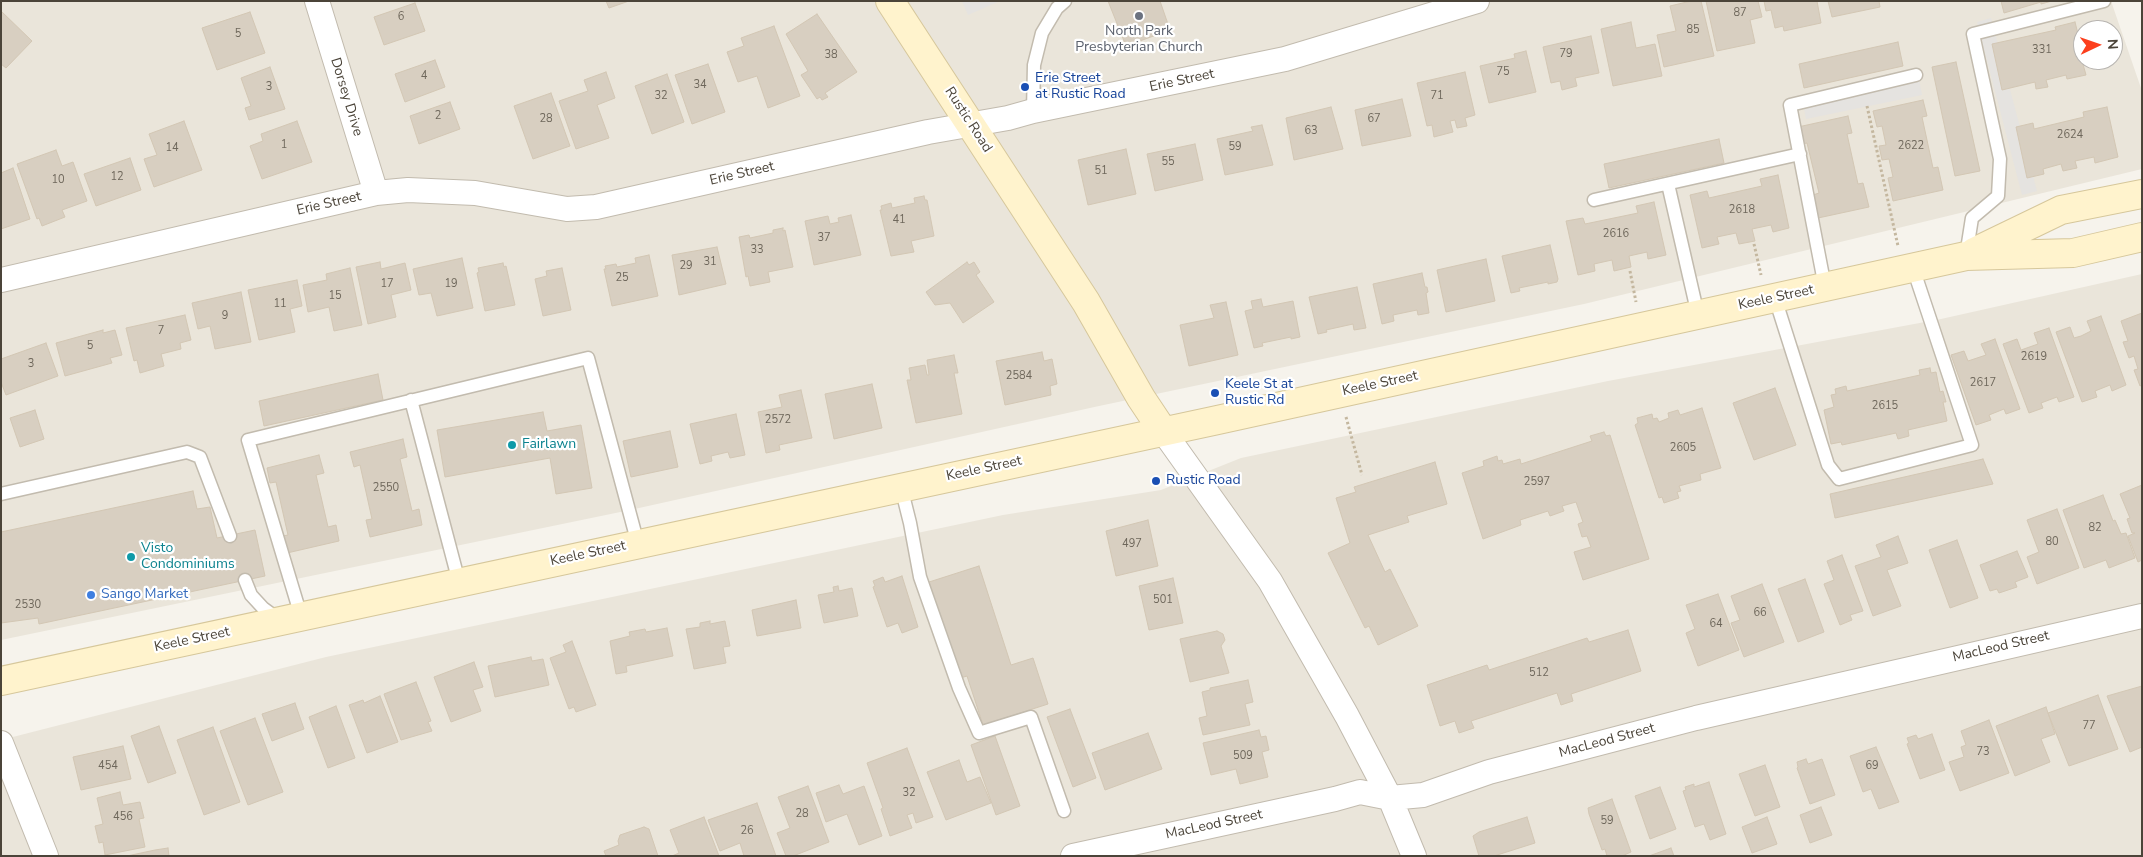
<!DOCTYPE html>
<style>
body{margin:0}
#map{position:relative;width:2143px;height:857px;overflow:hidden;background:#f6f3ec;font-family:"Nunito Sans",sans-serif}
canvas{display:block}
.frame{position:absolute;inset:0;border:2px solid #4b4439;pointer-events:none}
.north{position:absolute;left:2073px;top:20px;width:50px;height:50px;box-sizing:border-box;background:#fff;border:1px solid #b7b4b0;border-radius:50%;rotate:87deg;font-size:14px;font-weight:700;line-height:20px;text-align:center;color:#4b4439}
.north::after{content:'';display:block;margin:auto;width:18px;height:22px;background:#fc3f1d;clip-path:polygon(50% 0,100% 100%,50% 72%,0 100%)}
</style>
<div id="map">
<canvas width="2143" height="857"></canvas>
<div class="frame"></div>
<div class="north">N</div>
</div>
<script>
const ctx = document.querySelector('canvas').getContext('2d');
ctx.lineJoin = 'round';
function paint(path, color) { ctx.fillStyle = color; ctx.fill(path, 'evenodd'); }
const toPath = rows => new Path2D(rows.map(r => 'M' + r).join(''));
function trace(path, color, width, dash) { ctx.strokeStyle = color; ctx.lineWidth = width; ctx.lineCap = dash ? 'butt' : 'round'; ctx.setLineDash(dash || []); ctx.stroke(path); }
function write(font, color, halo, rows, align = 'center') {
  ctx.font = font + ' "Nunito Sans",sans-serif'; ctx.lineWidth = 4.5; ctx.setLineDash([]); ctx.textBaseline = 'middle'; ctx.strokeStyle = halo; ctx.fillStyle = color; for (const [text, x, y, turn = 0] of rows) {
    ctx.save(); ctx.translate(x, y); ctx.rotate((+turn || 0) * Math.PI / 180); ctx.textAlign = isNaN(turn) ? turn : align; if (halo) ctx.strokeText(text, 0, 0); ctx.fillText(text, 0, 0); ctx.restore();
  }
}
paint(toPath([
 [1,1,2111,1,2142,91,2142,169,1584,304,1099,406,630,510,1,640],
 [2083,30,2113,30,2113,60,2083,60],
 [2142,274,2142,856,1,856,1,740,326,657,1003,515,1161,490,1241,458,1608,381,1941,319]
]), '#eae5da');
paint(toPath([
 [962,1,1000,1,968,15],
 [1991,18,2037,191,2022,195,1977,22],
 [1918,74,1922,95,1806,119,1802,97]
]), '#e5e3e0');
const building = toPath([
 [606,1,629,1,609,8,606,1],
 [1108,1,1160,1,1170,30,1126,46,1108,1],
 [1691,1,1701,1,1714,56,1664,67,1657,35,1676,31,1670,6,1691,1],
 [1706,1,1758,1,1762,17,1750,20,1755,43,1717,51,1706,1],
 [1764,1,1817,1,1821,23,1784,31,1783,26,1775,28,1771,10,1766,11,1764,1],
 [1828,1,1879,1,1880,7,1832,17,1828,1],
 [2001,1,2052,1,2041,4,2041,2,2004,13,2001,1],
 [415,3,425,31,384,45,374,17,415,3],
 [1,11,32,41,6,68,1,64,1,11],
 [250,12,265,53,217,70,202,28,250,12],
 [817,14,857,72,825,93,828,97,822,100,820,97,817,99,801,75,808,71,786,34,817,14],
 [1631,22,1636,48,1655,44,1662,76,1613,86,1601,29,1631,22],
 [2075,22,2079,38,2076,39,2086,75,2067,79,2066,75,2046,80,2048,87,2036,89,2035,82,2002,90,1992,44,2056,30,2055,27,2075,22],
 [774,26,800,96,768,108,757,76,738,82,727,52,744,46,741,38,774,26],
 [1591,36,1599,73,1575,78,1577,86,1562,90,1560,81,1551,83,1543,47,1591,36],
 [1898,42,1903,66,1804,88,1799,64,1898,42],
 [1526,51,1536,92,1489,103,1480,66,1515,58,1514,54,1526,51],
 [435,60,445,87,405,102,395,74,435,60],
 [1956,62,1980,171,1955,176,1932,67,1956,62],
 [708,64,725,112,692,124,675,75,708,64],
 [270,67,285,109,249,120,245,108,251,106,241,78,270,67],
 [606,72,615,98,597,105,609,138,576,149,559,101,588,91,584,80,606,72],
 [1465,72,1475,115,1465,118,1467,126,1457,128,1455,120,1450,121,1453,132,1434,137,1432,125,1427,126,1417,83,1465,72],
 [667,74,684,122,652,134,635,86,667,74],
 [551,93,570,146,533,159,514,106,551,93],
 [1402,99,1411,136,1362,146,1355,110,1402,99],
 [1923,100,1927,116,1922,117,1933,168,1938,167,1943,190,1893,201,1888,178,1893,177,1889,159,1882,160,1879,146,1886,145,1882,126,1877,127,1873,111,1923,100],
 [450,102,460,129,419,144,410,116,450,102],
 [1331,107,1343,149,1294,160,1286,118,1331,107],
 [2107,107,2118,157,2095,163,2094,157,2075,161,2077,168,2063,171,2061,164,2043,169,2044,174,2027,178,2016,127,2033,123,2034,129,2084,117,2083,112,2107,107],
 [1848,116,1852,133,1847,134,1858,184,1863,183,1869,207,1818,218,1813,195,1819,193,1807,143,1802,144,1798,127,1848,116],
 [184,121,202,170,154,187,144,159,157,155,149,134,184,121],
 [297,121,312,162,262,179,250,146,263,141,261,134,297,121],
 [1262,125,1273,165,1225,175,1217,139,1253,131,1251,127,1262,125],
 [1719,139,1724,163,1609,188,1604,164,1719,139],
 [1195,144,1203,180,1155,191,1147,154,1195,144],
 [1126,149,1136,194,1088,205,1078,160,1126,149],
 [56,150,62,166,73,162,87,201,62,210,65,217,42,226,39,218,37,219,17,164,56,150],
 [130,158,141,190,96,206,84,174,130,158],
 [13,168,30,219,1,229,1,173,13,168],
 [1778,175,1789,228,1773,232,1771,225,1752,229,1755,241,1739,244,1736,233,1717,237,1719,244,1702,248,1690,195,1707,191,1709,198,1762,186,1760,179,1778,175],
 [924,196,925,200,927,200,934,236,911,241,914,252,891,256,880,210,882,210,881,206,891,203,892,208,915,203,914,198,924,196],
 [1654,202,1666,255,1648,259,1647,252,1629,256,1631,267,1614,271,1612,260,1594,264,1595,271,1578,275,1566,221,1583,218,1585,224,1638,213,1636,206,1654,202],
 [851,215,861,255,814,265,805,221,828,216,830,224,839,222,838,218,851,215],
 [783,228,783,231,785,230,793,267,768,272,770,282,750,286,748,276,746,277,739,237,749,235,750,238,773,233,773,230,783,228],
 [1550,245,1558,279,1557,282,1548,284,1548,282,1519,288,1520,291,1511,293,1502,256,1550,245],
 [717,247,726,284,679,295,672,255,717,247],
 [649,255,658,296,612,306,604,269,606,269,605,266,616,264,617,267,636,263,635,258,649,255],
 [462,258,473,308,437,316,431,293,419,295,413,269,462,258],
 [1486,259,1495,301,1446,312,1437,270,1486,259],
 [380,262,381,269,405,263,411,290,391,295,396,317,368,324,356,267,380,262],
 [967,262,969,265,974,262,980,272,976,275,994,302,963,323,950,303,935,305,926,292,967,262],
 [503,263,504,267,506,266,515,305,485,311,477,273,479,272,478,268,503,263],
 [350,268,362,325,334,331,329,307,308,312,303,285,327,280,326,274,350,268],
 [562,268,571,310,543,316,535,279,547,276,546,271,562,268],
 [1422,273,1425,287,1427,287,1428,292,1426,293,1429,313,1418,315,1417,310,1393,315,1394,321,1382,324,1373,284,1422,273],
 [297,280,302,306,290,309,295,332,259,340,248,290,297,280],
 [1357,287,1366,328,1354,330,1353,324,1326,330,1327,332,1318,334,1309,297,1357,287],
 [241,292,251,342,215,349,210,326,198,329,192,303,241,292],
 [1261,299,1263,307,1293,301,1300,337,1291,339,1291,337,1262,343,1263,346,1254,348,1245,311,1253,309,1251,301,1261,299],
 [1226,302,1238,355,1189,366,1180,325,1214,318,1210,305,1226,302],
 [2142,313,2142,385,2140,386,2134,370,2138,369,2134,356,2129,358,2123,342,2128,341,2121,321,2142,313],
 [185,315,191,340,180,343,181,349,161,354,164,366,140,373,137,360,134,361,126,328,185,315],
 [2101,316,2126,385,2112,391,2110,385,2095,391,2097,397,2082,402,2056,332,2070,327,2074,338,2081,336,2091,331,2087,321,2101,316],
 [2049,328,2074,397,2059,402,2057,397,2041,403,2043,408,2029,413,2003,344,2017,339,2021,350,2038,344,2034,333,2049,328],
 [103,330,103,333,115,330,122,355,110,358,112,363,65,376,56,343,103,330],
 [1995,339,2020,409,2006,414,2004,409,1989,415,1991,420,1976,425,1951,355,1964,351,1968,361,1986,355,1981,344,1995,339],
 [46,343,58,376,6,395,1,382,1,359,46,343],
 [1042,352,1044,361,1052,359,1057,384,1050,386,1051,395,1005,405,996,361,1042,352],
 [954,355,958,373,954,373,962,414,916,423,907,380,911,380,909,368,925,365,927,375,929,375,927,360,954,355],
 [1930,368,1931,373,1936,372,1940,392,1943,391,1946,402,1943,402,1947,421,1908,430,1909,436,1898,439,1896,433,1842,445,1841,442,1831,444,1824,410,1834,407,1831,395,1836,394,1835,389,1846,386,1847,391,1920,375,1919,370,1930,368],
 [378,374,383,400,264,426,259,401,378,374],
 [872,384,882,428,834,439,825,394,872,384],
 [1775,388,1796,445,1754,460,1733,403,1775,388],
 [801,390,812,438,779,445,780,450,766,453,758,412,782,407,779,395,801,390],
 [1702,408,1721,468,1700,474,1701,480,1679,486,1681,491,1677,492,1679,498,1664,503,1662,497,1659,498,1635,425,1638,423,1637,418,1652,414,1653,419,1657,418,1659,422,1669,418,1668,413,1678,410,1680,415,1702,408],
 [35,410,44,439,20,447,10,418,35,410],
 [543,412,547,431,581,425,592,488,556,494,550,458,445,477,437,430,543,412],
 [736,414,745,455,730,458,728,452,711,456,712,461,700,464,690,424,736,414],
 [670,431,678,467,631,477,623,441,670,431],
 [1604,432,1606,436,1610,435,1649,559,1583,580,1574,552,1591,547,1587,536,1582,537,1578,524,1583,522,1576,502,1562,506,1564,511,1550,516,1548,511,1520,520,1521,525,1483,539,1462,473,1484,466,1483,461,1497,456,1498,461,1502,460,1503,464,1520,459,1521,464,1592,441,1590,436,1604,432],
 [403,439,407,457,400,459,412,511,419,509,422,525,370,537,366,520,372,519,360,465,354,467,350,452,403,439],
 [319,455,324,473,316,475,328,527,336,525,339,541,287,553,283,536,288,535,276,482,270,483,267,468,319,455],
 [1983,459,1993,484,1835,518,1830,494,1983,459],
 [1435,462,1447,504,1407,516,1409,522,1368,535,1385,572,1390,569,1418,626,1378,645,1369,626,1365,628,1328,553,1350,543,1336,498,1356,492,1354,487,1435,462],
 [2142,485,2142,560,2138,562,2128,536,2135,533,2132,533,2127,519,2130,518,2120,494,2142,485],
 [193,491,197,509,210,507,217,538,255,530,265,576,39,624,38,618,1,623,1,532,193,491],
 [2103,495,2113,521,2115,520,2121,534,2126,533,2135,558,2109,568,2106,560,2084,568,2063,510,2103,495],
 [2057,509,2079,568,2037,584,2027,557,2039,552,2027,520,2057,509],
 [1148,520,1158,566,1116,576,1106,531,1148,520],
 [1898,536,1908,563,1887,570,1901,606,1873,616,1855,566,1881,557,1876,545,1898,536],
 [1957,540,1978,598,1950,608,1929,550,1957,540],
 [2017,551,2028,577,2015,582,2017,587,1999,593,1997,589,1990,591,1980,565,2017,551],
 [1842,555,1863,611,1850,615,1852,620,1840,625,1824,584,1834,580,1827,561,1842,555],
 [979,566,1011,665,1033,658,1048,704,983,725,967,676,957,679,926,583,979,566],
 [902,576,918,627,902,633,898,623,887,627,873,587,875,586,873,581,883,577,885,582,902,576],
 [1173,578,1183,623,1149,630,1139,586,1173,578],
 [1805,579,1824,632,1798,642,1778,589,1805,579],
 [1762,584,1784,642,1744,657,1731,623,1740,620,1731,596,1762,584],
 [838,586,839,591,852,588,858,616,824,623,818,595,834,592,833,587,838,586],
 [1718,594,1739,650,1698,666,1686,633,1695,629,1686,605,1718,594],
 [796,600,801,628,757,636,752,610,796,600],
 [710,621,710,624,725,621,730,646,723,647,726,663,694,669,686,629,700,627,700,623,710,621],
 [667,628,673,656,626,666,627,672,616,674,610,641,630,636,629,632,645,629,646,632,667,628],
 [1628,630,1641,671,1571,694,1573,701,1561,705,1557,693,1471,721,1474,728,1459,733,1455,721,1440,726,1427,685,1487,665,1489,670,1587,638,1589,642,1628,630],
 [1217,631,1223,634,1225,640,1221,646,1229,673,1190,682,1180,639,1217,631],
 [572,641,596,705,576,712,574,707,569,709,550,658,566,652,563,645,572,641],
 [531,657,532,661,543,659,549,685,495,697,488,666,531,657],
 [474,662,483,687,473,690,481,711,451,722,434,677,474,662],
 [1248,680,1253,702,1245,704,1250,725,1203,735,1199,718,1207,716,1202,692,1210,690,1210,688,1248,680],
 [416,682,431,721,428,722,432,731,401,740,384,694,416,682],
 [2142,686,2142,747,2130,752,2107,696,2142,686],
 [2098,695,2118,749,2069,766,2048,713,2098,695],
 [380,696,398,742,367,753,349,705,363,700,364,703,380,696],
 [295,703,304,729,272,741,262,714,295,703],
 [336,706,355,758,328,768,309,717,336,706],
 [2046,707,2055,734,2041,739,2050,762,2015,776,1996,726,2046,707],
 [1070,709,1096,778,1073,787,1047,717,1070,709],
 [255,718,283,792,248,805,220,731,255,718],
 [1989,720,2009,773,1960,791,1949,762,1964,757,1961,747,1966,745,1961,731,1989,720],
 [159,726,176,773,148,783,131,736,159,726],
 [213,727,240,802,204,815,177,740,213,727],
 [1259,730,1261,737,1266,736,1269,750,1262,752,1268,777,1240,784,1236,769,1211,775,1203,743,1259,730],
 [1148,733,1162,769,1105,790,1092,753,1148,733],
 [1932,734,1945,770,1920,779,1907,744,1909,743,1907,738,1916,735,1918,739,1932,734],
 [995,736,1020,806,996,815,971,745,995,736],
 [123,746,131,779,81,790,73,757,123,746],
 [1876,747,1899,802,1879,809,1871,789,1863,792,1850,756,1876,747],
 [907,748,933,817,916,823,913,813,907,815,912,828,890,836,881,809,883,808,867,763,907,748],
 [1806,759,1808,764,1822,759,1835,795,1810,804,1797,768,1798,767,1797,762,1806,759],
 [959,760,967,782,980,777,991,803,946,820,927,772,959,760],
 [1765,765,1780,807,1755,816,1739,774,1765,765],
 [1709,782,1726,834,1710,840,1704,824,1695,827,1683,791,1686,790,1685,787,1694,784,1694,787,1709,782],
 [839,785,843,794,864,786,882,836,859,845,847,814,826,822,816,793,839,785],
 [808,786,829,842,793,856,786,856,777,833,790,828,778,797,808,786],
 [1660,787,1676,829,1650,839,1635,796,1660,787],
 [120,792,123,805,140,802,144,818,139,819,145,847,105,855,103,842,99,843,95,826,103,824,97,798,120,792],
 [1612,799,1631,852,1622,856,1607,856,1605,849,1602,850,1589,814,1588,808,1612,799],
 [757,803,776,856,744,856,740,843,720,851,708,820,757,803],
 [1821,807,1832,835,1810,843,1800,815,1821,807],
 [704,817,719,856,672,856,679,853,670,830,704,817],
 [1527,817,1535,843,1494,856,1479,856,1473,836,1479,832,1527,817],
 [1767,817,1777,844,1752,853,1742,827,1767,817],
 [644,827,649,829,658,856,606,856,604,851,619,845,618,841,620,835,644,827],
 [168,848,169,856,127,856,155,850,168,848],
 [1671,848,1674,856,1649,856,1671,848]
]);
paint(building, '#d8cfc1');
trace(building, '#d3c7b4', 1);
const lane = toPath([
 [1033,111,1034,65,1042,33,1057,8,1065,1],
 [1668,184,1698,315],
 [1594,200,1800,154],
 [1966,256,1972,218,1998,196,2000,159,1973,34,2104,1],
 [1825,287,1790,105,1916,75],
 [1775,298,1828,465,1839,479,1972,445,1913,268],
 [411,400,459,582],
 [901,487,910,523,920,577,959,688,979,733,1031,717,1064,811],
 [1,494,187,452,200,457,230,536],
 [245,580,251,595,263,608,278,619],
 [301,616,248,440,588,358,638,544]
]);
const street = toPath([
 [317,1,376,193],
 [1,280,376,193,408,190,475,193,567,209,596,207,928,132,1008,118,1033,111,1285,59,1477,1],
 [1163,431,1270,581,1347,716,1390,798,1414,856],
 [1,743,46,856],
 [1073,856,1335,799,1360,792,1390,798,1423,795,1489,772,1696,718,2142,616]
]);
const secondary = toPath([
 [890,1,1086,302,1141,398,1163,431],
 [1974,252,2061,210,2142,194],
 [1,681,1213,421,1966,256,2073,253,2142,237]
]);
trace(lane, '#c2bbae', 15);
trace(street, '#c2bbae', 26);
trace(secondary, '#d6c79b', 30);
trace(toPath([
 [1867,106,1898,246],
 [1754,244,1761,275],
 [1630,271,1636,302],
 [1346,417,1362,475]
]), '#c4b79f', 3, [2.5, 2.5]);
trace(lane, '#fff', 12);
trace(street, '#fff', 24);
trace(secondary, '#fff3cd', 28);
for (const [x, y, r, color] of [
 [1139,16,5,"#6b7280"],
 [1025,87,5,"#1a4fb4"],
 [1215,393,5,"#1a4fb4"],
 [512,445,5,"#0f9aa8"],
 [1156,481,5,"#1a4fb4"],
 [131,557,5,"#0f9aa8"],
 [91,595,5,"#3f7fe0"]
]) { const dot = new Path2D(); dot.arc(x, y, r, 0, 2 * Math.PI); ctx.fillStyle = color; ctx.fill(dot); trace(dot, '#fff', 2); }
write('11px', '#6e675b', null, [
 ["87",1740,13],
 ["6",401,17],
 ["85",1693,30],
 ["5",238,34],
 ["331",2042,50],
 ["79",1566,54],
 ["38",831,55],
 ["75",1503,72],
 ["4",424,76],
 ["34",700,85],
 ["3",269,87],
 ["32",661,96],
 ["71",1437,96],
 ["2",438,116],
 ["28",546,119],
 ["67",1374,119],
 ["63",1311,131],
 ["2624",2070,135],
 ["1",284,145],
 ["2622",1911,146],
 ["59",1235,147],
 ["14",172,148],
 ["55",1168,162],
 ["51",1101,171],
 ["12",117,177],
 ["10",58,180],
 ["2618",1742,210],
 ["41",899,220],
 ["2616",1616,234],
 ["37",824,238],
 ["33",757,250],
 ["31",710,262],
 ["29",686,266],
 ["25",622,278],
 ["17",387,284],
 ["19",451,284],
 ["15",335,296],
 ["11",280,304],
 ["9",225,316],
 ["7",161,331],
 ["5",90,346],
 ["2619",2034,357],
 ["3",31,364],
 ["2584",1019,376],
 ["2617",1983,383],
 ["2615",1885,406],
 ["2572",778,420],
 ["2605",1683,448],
 ["2597",1537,482],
 ["2550",386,488],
 ["82",2095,528],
 ["80",2052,542],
 ["497",1132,544],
 ["501",1163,600],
 ["2530",28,605],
 ["66",1760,613],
 ["64",1716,624],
 ["512",1539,673],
 ["77",2089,726],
 ["73",1983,752],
 ["509",1243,756],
 ["454",108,766],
 ["69",1872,766],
 ["32",909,793],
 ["28",802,814],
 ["456",123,817],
 ["59",1607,821],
 ["26",747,831]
]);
write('14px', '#5b616d', '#fff', [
 ["North Park",1139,32],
 ["Presbyterian Church",1139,48]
]);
write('14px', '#164399', '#fff', [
 ["Erie Street",1035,79],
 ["at Rustic Road",1035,95],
 ["Keele St at",1225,385],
 ["Rustic Rd",1225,401],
 ["Rustic Road",1166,481]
], 'left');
write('14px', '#4b4439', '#fff', [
 ["Erie Street",1182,81,-12],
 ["Dorsey Drive",346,97,73],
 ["Rustic Road",968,120,57],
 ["Erie Street",742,174,-13],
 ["Erie Street",329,204,-13],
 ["Keele Street",1776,298,-12],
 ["Keele Street",1380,384,-12],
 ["Keele Street",984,469,-12],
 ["Keele Street",588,554,-12],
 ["Keele Street",192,640,-12],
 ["MacLeod Street",2001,647,-13],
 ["MacLeod Street",1607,741,-15],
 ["MacLeod Street",1214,825,-12]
]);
write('14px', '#0d838f', '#fff', [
 ["Fairlawn",522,445],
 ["Visto",141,549],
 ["Condominiums",141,565]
], 'left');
write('14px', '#366cbe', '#fff', [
 ["Sango Market",101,595]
], 'left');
</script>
